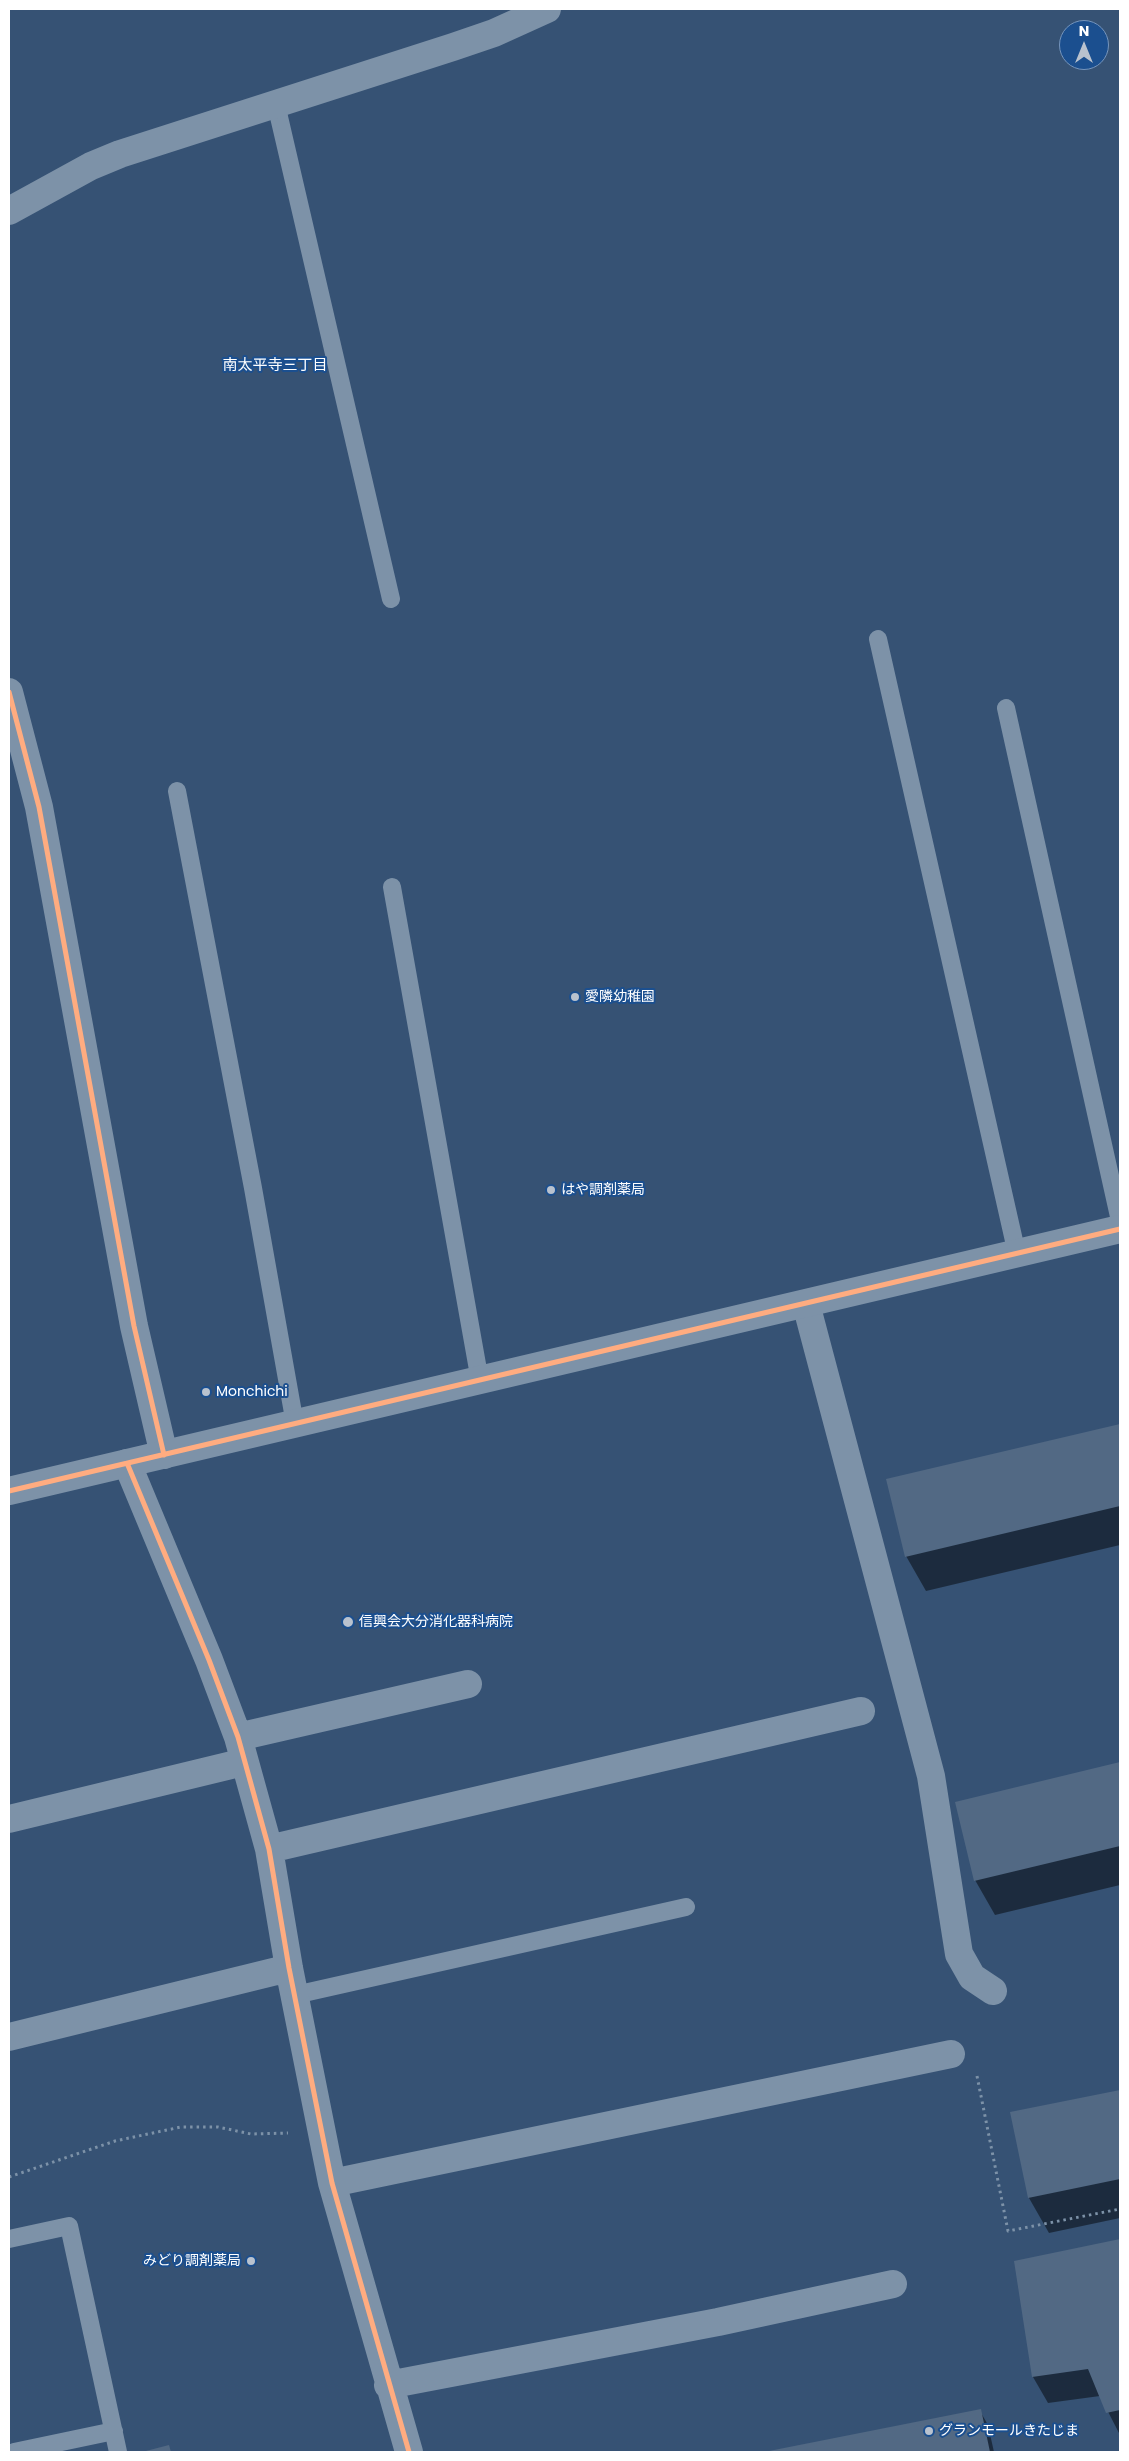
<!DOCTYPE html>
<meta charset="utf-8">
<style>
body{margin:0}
#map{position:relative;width:1129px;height:2461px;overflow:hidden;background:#365274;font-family:Poppins,sans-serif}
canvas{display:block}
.frame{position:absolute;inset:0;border:10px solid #fff;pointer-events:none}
.north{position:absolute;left:1059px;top:20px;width:50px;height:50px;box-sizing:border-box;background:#1b4f8f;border:1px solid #7695bc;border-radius:50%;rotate:0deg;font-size:14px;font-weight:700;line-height:20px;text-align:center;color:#fff}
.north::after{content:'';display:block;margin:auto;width:18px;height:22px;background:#b9c2ce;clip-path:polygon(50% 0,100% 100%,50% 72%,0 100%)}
</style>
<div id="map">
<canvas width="1129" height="2461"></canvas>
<div class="frame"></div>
<div class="north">N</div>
</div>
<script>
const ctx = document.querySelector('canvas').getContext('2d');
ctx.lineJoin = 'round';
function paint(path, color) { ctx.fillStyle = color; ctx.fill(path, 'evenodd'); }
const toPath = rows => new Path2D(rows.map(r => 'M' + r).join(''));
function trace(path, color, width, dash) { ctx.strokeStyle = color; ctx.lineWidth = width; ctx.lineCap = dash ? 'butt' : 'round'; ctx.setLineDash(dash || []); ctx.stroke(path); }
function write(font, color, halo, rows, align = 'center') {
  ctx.font = font + ' Poppins,"Noto Sans JP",sans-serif'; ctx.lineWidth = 4; ctx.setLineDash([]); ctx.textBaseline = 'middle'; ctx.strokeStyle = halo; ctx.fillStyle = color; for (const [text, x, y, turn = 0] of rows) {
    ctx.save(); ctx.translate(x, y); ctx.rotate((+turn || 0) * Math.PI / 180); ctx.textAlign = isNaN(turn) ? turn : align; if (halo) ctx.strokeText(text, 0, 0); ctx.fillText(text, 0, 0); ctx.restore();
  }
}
paint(toPath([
 [1120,1425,1120,1545,926,1591,906,1556,888,1480],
 [1120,1764,1120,1885,995,1915,975,1880,956,1803],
 [1120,2091,1120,2218,1049,2233,1029,2198,1011,2113],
 [1120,2240,1120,2435,1100,2396,1048,2403,1033,2377,1015,2262],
 [980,2411,988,2425,994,2452,771,2452]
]), '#0007');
paint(toPath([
 [1120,1424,1120,1506,905,1557,886,1479],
 [1120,1762,1120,1846,974,1881,955,1802],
 [1120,2090,1120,2179,1028,2198,1010,2112],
 [1120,2239,1120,2410,1106,2413,1088,2369,1032,2377,1014,2261],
 [981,2409,990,2452,769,2452,769,2451],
 [169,2445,171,2452,142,2452]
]), '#526984');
trace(toPath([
 [977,2076,1008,2231,1120,2209],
 [9,2177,115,2141,181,2127,218,2127,251,2134,288,2133]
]), '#7d92a8', 3, [2.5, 4]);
trace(toPath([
 [276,104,391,599],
 [878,639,1017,1254],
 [1006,708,1120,1221],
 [177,791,253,1188,295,1424],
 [392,887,480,1381],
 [295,1995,686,1907],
 [9,2239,69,2226,118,2452],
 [14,2452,114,2431]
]), '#7d92a8', 18);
trace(toPath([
 [9,211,91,166,120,154,453,47,494,33,547,9],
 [9,692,39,807,134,1326,164,1455],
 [806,1304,931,1776,959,1954,972,1977,993,1991],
 [127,1463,209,1660,238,1737,269,1849,289,1968,332,2183,409,2452],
 [238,1737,468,1684],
 [9,1819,244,1762],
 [269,1849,861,1711],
 [9,2037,289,1968],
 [332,2183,951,2054],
 [388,2385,718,2322,893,2284]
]), '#7d92a8', 28);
trace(toPath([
 [9,1491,1120,1229]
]), '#7d92a8', 28);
trace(toPath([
 [9,692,39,807,134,1326,164,1455],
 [127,1463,209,1660,238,1737,269,1849,289,1968,332,2183,409,2452],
 [9,1491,1120,1229]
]), '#ffac80', 5);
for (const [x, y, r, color] of [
 [575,997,5,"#b9c2ce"],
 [551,1190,5,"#b9c2ce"],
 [206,1392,5,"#b9c2ce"],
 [348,1622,6,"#b9c2ce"],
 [251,2261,5,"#b9c2ce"],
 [929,2431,5,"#b9c2ce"]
]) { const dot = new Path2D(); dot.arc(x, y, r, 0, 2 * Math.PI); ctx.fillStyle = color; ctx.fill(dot); trace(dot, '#1b4f8f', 2); }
write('14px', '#fff', '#1b4f8f', [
 ["愛隣幼稚園",585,997],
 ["はや調剤薬局",561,1190],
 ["Monchichi",216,1392],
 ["信興会大分消化器科病院",359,1622],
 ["みどり調剤薬局",241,2261,"right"],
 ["グランモールきたじま",939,2431]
], 'left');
write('15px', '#fff', '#1b4f8f', [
 ["南太平寺三丁目",275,366]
]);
</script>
